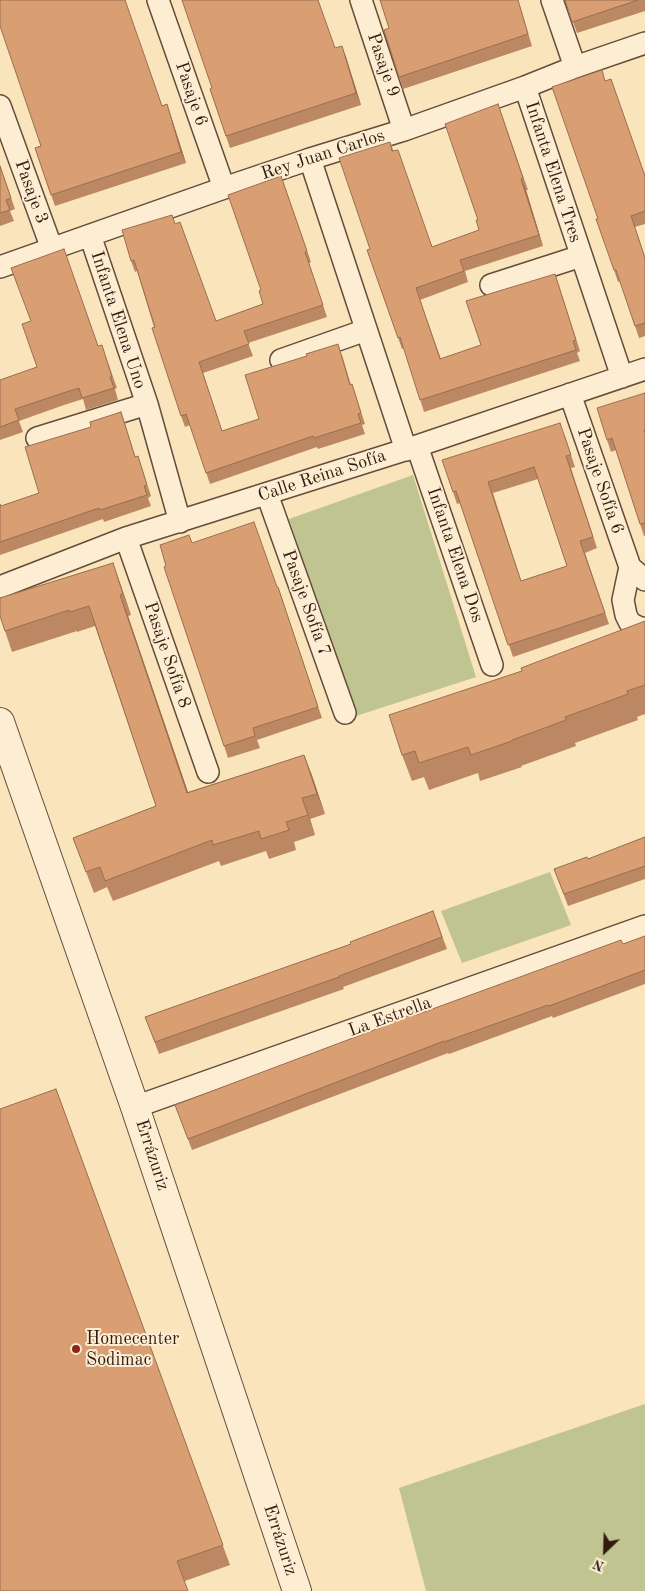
<!DOCTYPE html>
<meta charset="utf-8">
<style>
body{margin:0}
#map{position:relative;width:645px;height:1591px;overflow:hidden;background:#fae4bc;font-family:"Old Standard TT",serif}
canvas{display:block}
.north{position:absolute;left:580px;top:1526px;width:50px;height:50px;-webkit-text-stroke:4px #fcedd3;paint-order:stroke;rotate:204deg;font-size:14px;font-weight:700;line-height:20px;text-align:center;color:#321a0e}
.north::after{content:'';display:block;margin:auto;width:18px;height:22px;background:#321a0e;clip-path:polygon(50% 0,100% 100%,50% 72%,0 100%)}
</style>
<div id="map">
<canvas width="645" height="1591"></canvas>
<div class="north">N</div>
</div>
<script>
const ctx = document.querySelector('canvas').getContext('2d');
ctx.lineJoin = 'round';
function paint(path, color) { ctx.fillStyle = color; ctx.fill(path, 'evenodd'); }
const toPath = rows => new Path2D(rows.map(r => 'M' + r).join(''));
function trace(path, color, width, dash) { ctx.strokeStyle = color; ctx.lineWidth = width; ctx.lineCap = dash ? 'butt' : 'round'; ctx.setLineDash(dash || []); ctx.stroke(path); }
function write(font, color, halo, rows, align = 'center') {
  ctx.font = font + ' "Old Standard TT",serif'; ctx.lineWidth = 4; ctx.setLineDash([]); ctx.textBaseline = 'middle'; ctx.strokeStyle = halo; ctx.fillStyle = color; for (const [text, x, y, turn = 0] of rows) {
    ctx.save(); ctx.translate(x, y); ctx.rotate((+turn || 0) * Math.PI / 180); ctx.textAlign = isNaN(turn) ? turn : align; if (halo) ctx.strokeText(text, 0, 0); ctx.fillText(text, 0, 0); ctx.restore();
  }
}
paint(toPath([
 [413,475,476,677,356,716,289,519],
 [550,872,571,925,462,963,441,911],
 [645,1404,645,1591,426,1591,399,1488]
]), '#bfc490');
const minor = toPath([
 [158,0,224,188],
 [361,0,404,130],
 [552,0,575,67],
 [525,87,622,377],
 [0,106,52,249],
 [310,159,406,450],
 [90,235,147,404,180,522],
 [0,267,224,188,310,159,404,130,525,87,575,67,645,43],
 [491,285,581,256],
 [281,360,366,330],
 [570,394,630,567,645,580],
 [37,438,147,404],
 [417,446,492,665],
 [267,494,345,713],
 [126,538,208,772],
 [630,567,623,600,626,615,630,623,642,629,645,628],
 [0,587,126,538,417,446,645,369],
 [135,1107,645,926]
]);
const tertiary = toPath([
 [0,722,135,1107,297,1591]
]);
trace(minor, '#644c3a', 24);
trace(tertiary, '#644c3a', 30);
trace(minor, '#fcedd3', 21);
trace(tertiary, '#fcedd3', 28);
paint(toPath([
 [380,0,518,0,532,46,403,89,399,77,389,28],
 [565,0,645,0,645,11,577,33],
 [335,48,346,57,361,105,230,148,210,89],
 [605,80,645,175,645,224,635,227,645,257,645,336,639,338,620,281,618,282,614,270,598,219],
 [167,104,186,163,55,206,35,148],
 [498,104,528,190,526,190,543,246,465,271,468,282,420,300,441,359,481,345,555,274,580,351,577,353,580,361,424,412,404,348,402,349,367,250,370,249,390,142,432,247,479,230,478,220],
 [0,166,15,209,10,211,14,221,0,226],
 [281,176,311,262,309,263,327,317,248,343,253,356,203,373,222,431,259,419,342,355,351,385,352,384,365,424,362,425,365,434,318,449,317,447,210,484,190,425,185,427,181,416,137,271,135,272,131,261,175,224,216,321,263,304,261,290],
 [98,346,106,357,117,388,115,389,118,400,86,410,83,399,64,405,19,421,23,432,0,440,0,380],
 [645,393,645,536,644,536,616,450,611,452,607,440],
 [121,412,135,457,138,456,151,496,148,498,151,506,104,522,103,519,0,555,0,503,1,506,39,493,91,427],
 [564,434,575,467,571,468,597,548,585,553,609,624,513,657,460,503,457,504,453,492],
 [538,479,567,566,521,581,493,493],
 [192,543,277,587,282,599,322,718,257,740,260,748,228,758,166,566],
 [113,563,131,615,128,616,188,792,304,755,325,814,310,819,315,835,294,842,296,850,269,859,266,851,221,866,219,861,113,901,107,887,94,893,73,838,156,806,95,626,77,632,77,631,12,652,0,616],
 [645,621,645,714,637,717,638,720,575,743,576,746,521,766,522,767,480,781,478,773,429,790,424,777,412,781,402,755,522,672],
 [645,837,645,879,568,906,554,869,588,859],
 [433,911,447,949,343,987,344,989,159,1054,145,1017,351,944],
 [645,936,645,984,553,1018,552,1016,449,1054,448,1053,192,1150,175,1105,416,1015,623,944],
 [56,1089,230,1565,185,1581,0,1591]
]), '#bb8863');
paint(toPath([
 [342,46,346,57,361,105,356,93],
 [167,104,171,116,186,163,181,152],
 [521,179,526,190,543,246,539,235],
 [121,412,125,424,139,468,135,457],
 [113,563,120,583,131,615,123,594],
 [120,595,128,616,195,813,187,793],
 [304,755,312,775,325,814,317,794],
 [302,798,310,819,315,835,308,815]
]), '#996f50');
const building = toPath([
 [0,0,125,0,162,106,167,104,181,152,51,195,35,148,41,146,0,26,0,0],
 [182,0,318,0,335,48,342,46,356,93,226,136,210,89,212,88,182,0],
 [380,0,518,0,528,34,399,77,384,30,389,28,380,0],
 [565,0,638,0,572,22,565,0],
 [602,70,605,81,611,79,645,176,645,211,631,216,645,258,645,323,635,326,616,270,614,270,596,219,598,219,552,87,602,70],
 [498,104,523,178,521,179,539,235,460,260,464,271,416,288,440,359,481,345,466,301,555,274,576,340,573,341,576,350,420,400,400,337,398,338,367,250,370,249,339,158,390,142,392,151,398,150,432,247,479,230,476,220,478,220,445,124,498,104],
 [0,166,11,198,6,200,10,210,0,213,0,166],
 [281,176,307,251,305,252,323,305,244,331,249,344,199,362,222,431,259,419,245,375,307,356,306,354,338,344,350,385,352,384,361,413,358,414,361,423,314,438,313,436,206,473,186,414,181,416,152,328,155,327,134,260,131,261,122,230,172,215,175,224,180,222,216,321,263,304,259,291,261,290,228,195,281,176],
 [64,249,98,346,102,345,112,377,110,377,114,388,82,398,79,388,60,394,15,409,19,420,0,427,0,380,37,367,22,324,31,321,11,268,64,249],
 [645,393,645,430,644,430,645,433,645,523,640,524,612,438,607,440,597,408,645,393],
 [121,412,135,457,138,456,147,485,144,486,147,495,100,510,99,508,0,542,0,504,1,506,39,493,25,447,91,427,90,422,121,412],
 [560,423,571,455,566,456,593,537,580,541,605,613,508,645,456,491,453,492,442,460,560,423],
 [534,467,567,566,521,581,488,482,534,467],
 [254,522,277,587,278,587,318,707,253,728,255,736,224,746,164,567,166,566,160,545,189,535,192,543,254,522],
 [113,563,123,594,120,595,187,793,304,755,317,794,302,798,308,815,286,822,289,830,261,839,259,831,213,845,212,840,105,881,100,867,86,872,73,838,156,806,89,606,70,612,69,610,5,631,0,616,0,598,113,563],
 [645,621,645,685,627,691,628,694,565,717,566,720,512,740,512,741,471,755,468,747,419,763,415,751,402,755,389,715,522,671,521,668,645,621],
 [645,837,645,866,564,894,554,869,587,857,588,859,645,837],
 [433,911,442,937,339,976,339,977,155,1042,145,1017,351,944,350,942,433,911],
 [645,936,645,970,549,1006,548,1005,444,1042,444,1041,188,1139,175,1105,382,1027,381,1026,415,1013,416,1015,621,940,623,944,645,936],
 [56,1089,223,1545,177,1561,188,1591,0,1591,0,1109,56,1089]
]);
paint(building, '#da9e73');
trace(building, '#996f50', 1);
for (const [x, y, r, color] of [
 [76,1349,5,"#8f2418"]
]) { const dot = new Path2D(); dot.arc(x, y, r, 0, 2 * Math.PI); ctx.fillStyle = color; ctx.fill(dot); trace(dot, '#fcedd3', 2); }
write('18px', '#321a0e', '#fcedd3', [
 ["Pasaje 9",383,65,71],
 ["Pasaje 6",191,94,71],
 ["Rey Juan Carlos",323,155,-18],
 ["Infanta Elena Tres",553,172,72],
 ["Pasaje 3",31,192,70],
 ["Infanta Elena Uno",118,320,72],
 ["Calle Reina Sofía",322,476,-18],
 ["Pasaje Sofía 6",600,481,71],
 ["Infanta Elena Dos",455,555,71],
 ["Pasaje Sofía 7",306,603,70],
 ["Pasaje Sofía 8",167,655,71],
 ["La Estrella",390,1017,-20],
 ["Errázuriz",152,1155,72],
 ["Errázuriz",280,1540,72]
]);
write('18px', '#321a0e', '#fcedd3', [
 ["Homecenter",86,1339],
 ["Sodimac",86,1360]
], 'left');
</script>
